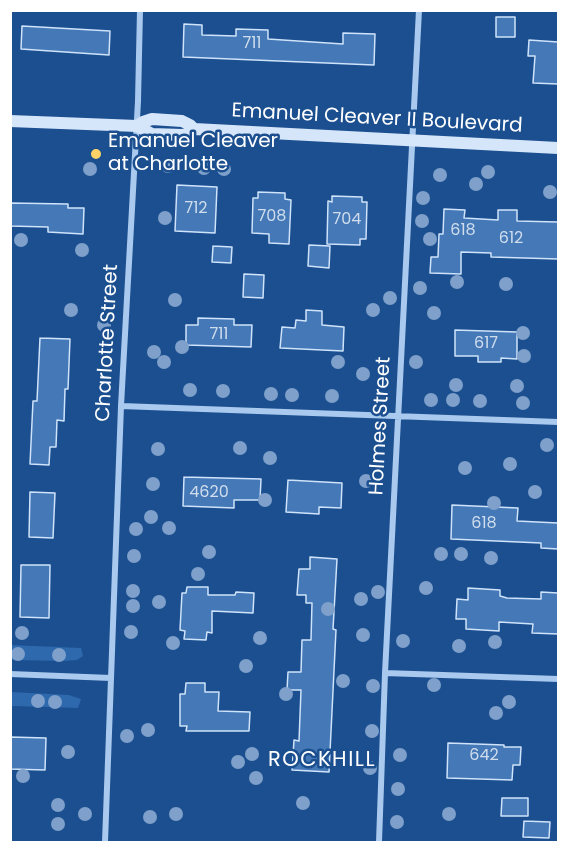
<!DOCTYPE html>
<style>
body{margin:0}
#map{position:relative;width:569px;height:853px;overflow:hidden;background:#1b4f8f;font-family:Poppins,sans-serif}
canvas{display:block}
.frame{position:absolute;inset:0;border:12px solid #fff;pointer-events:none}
</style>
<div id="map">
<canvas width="569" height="853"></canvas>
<div class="frame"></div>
</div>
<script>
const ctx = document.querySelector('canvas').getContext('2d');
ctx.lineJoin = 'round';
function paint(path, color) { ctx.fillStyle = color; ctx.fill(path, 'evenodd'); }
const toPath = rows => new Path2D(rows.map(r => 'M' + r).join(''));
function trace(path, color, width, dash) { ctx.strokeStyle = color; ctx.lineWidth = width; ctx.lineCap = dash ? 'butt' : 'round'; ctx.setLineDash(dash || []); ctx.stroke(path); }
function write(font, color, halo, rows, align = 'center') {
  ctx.font = font + ' Poppins,sans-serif'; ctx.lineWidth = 5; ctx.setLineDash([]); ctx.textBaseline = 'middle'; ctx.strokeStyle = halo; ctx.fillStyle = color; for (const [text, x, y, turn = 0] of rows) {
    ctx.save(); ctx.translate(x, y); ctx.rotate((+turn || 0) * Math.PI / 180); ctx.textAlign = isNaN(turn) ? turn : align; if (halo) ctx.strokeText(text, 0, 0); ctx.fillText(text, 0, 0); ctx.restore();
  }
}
paint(toPath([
 [11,645,81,648,83,656,77,660,64,661,11,660],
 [11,692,69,695,81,699,78,708,11,706]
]), '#2e69ad');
const building = toPath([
 [496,17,515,17,515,37,496,37,496,17],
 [184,24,202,25,202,35,236,36,236,29,268,30,268,39,343,44,343,33,375,34,374,65,183,57,184,24],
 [22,26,110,31,109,55,21,49,22,26],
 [529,40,558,42,558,84,533,83,535,56,528,56,529,40],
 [177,185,217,187,215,233,175,231,177,185],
 [258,192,285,193,285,199,291,200,289,244,269,243,269,234,252,233,253,198,258,198,258,192],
 [332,196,362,197,362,202,367,202,366,239,360,239,360,245,327,244,328,201,332,202,332,196],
 [10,203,68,204,68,208,84,208,83,234,48,232,48,227,10,226,10,203],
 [444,209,465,210,464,218,498,220,498,210,517,210,517,221,558,222,558,259,491,257,491,253,461,252,461,274,430,273,431,257,438,257,439,234,443,234,444,209],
 [309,245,330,246,329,268,308,266,309,245],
 [213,246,232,247,231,263,212,262,213,246],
 [244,274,264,275,263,298,243,297,244,274],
 [306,310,322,311,322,325,344,327,343,351,280,348,282,327,295,328,296,320,306,321,306,310],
 [198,318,234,319,234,325,252,325,251,347,186,345,186,325,198,325,198,318],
 [455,330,517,332,517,359,501,358,501,362,478,362,478,356,455,356,455,330],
 [40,338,70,339,68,389,65,389,64,421,57,420,56,447,50,447,49,465,30,464,33,401,37,401,40,338],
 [184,477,261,479,260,500,234,500,234,508,183,506,184,477],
 [288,480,342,483,341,508,319,507,319,514,286,512,288,480],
 [30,492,55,493,53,538,29,537,30,492],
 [452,505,518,508,517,521,558,523,558,549,541,548,541,543,451,539,452,505],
 [310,557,337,559,333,629,336,630,329,772,292,770,294,740,299,741,301,690,287,690,288,672,301,672,302,640,311,640,312,603,306,603,306,595,297,595,299,569,310,569,310,557],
 [21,565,50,565,49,618,20,617,21,565],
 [187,587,208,587,208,595,235,595,236,592,254,593,253,613,212,611,212,633,207,632,206,640,184,639,185,631,180,630,182,593,186,593,187,587],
 [468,588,500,590,500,596,507,598,541,599,541,592,558,593,558,634,532,633,533,624,499,622,499,631,466,629,466,619,456,619,457,599,468,600,468,588],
 [186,683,205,683,205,692,219,692,218,711,250,712,249,731,186,731,187,726,180,726,180,694,185,694,186,683],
 [10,737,46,738,45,770,10,769,10,737],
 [448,743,504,745,504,747,521,747,520,765,513,765,512,780,447,778,448,743],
 [502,798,528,798,528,816,501,816,502,798],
 [524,821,550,822,549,838,523,837,524,821]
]);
paint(building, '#4478b7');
trace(building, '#cfe3fa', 1.5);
trace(toPath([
 [121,406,558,422],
 [385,673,558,679],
 [10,674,111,678],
 [105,842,121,406,138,101,140,10],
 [379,842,385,673,419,10]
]), '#a9c9ee', 6);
trace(toPath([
 [10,121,137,126,152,134,182,135,189,134,194,129,558,148],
 [137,126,143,122,152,119,182,121,190,125,194,129]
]), '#d6e6fa', 12);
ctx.fillStyle = '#7ea0ca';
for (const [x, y] of [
 [168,166],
 [204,168],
 [90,169],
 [224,169],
 [488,172],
 [440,175],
 [476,184],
 [550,192],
 [423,198],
 [165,218],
 [422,221],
 [430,239],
 [21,240],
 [82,250],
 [457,282],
 [506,284],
 [420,288],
 [390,298],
 [175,300],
 [71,310],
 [373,310],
 [434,313],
 [104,325],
 [523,333],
 [182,347],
 [154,352],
 [524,356],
 [164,362],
 [338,362],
 [416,362],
 [363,374],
 [456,385],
 [517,386],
 [190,390],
 [223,391],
 [271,394],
 [292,395],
 [332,396],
 [431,400],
 [453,400],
 [480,401],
 [523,403],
 [547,445],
 [240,448],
 [158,449],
 [270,458],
 [510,464],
 [465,468],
 [366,481],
 [153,484],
 [535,492],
 [265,500],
 [494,503],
 [151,517],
 [169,528],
 [136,529],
 [209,552],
 [441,554],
 [461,554],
 [134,556],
 [491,558],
 [198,574],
 [426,588],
 [133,591],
 [378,592],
 [361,599],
 [159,602],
 [133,606],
 [328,609],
 [131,632],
 [22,633],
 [363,635],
 [260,638],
 [403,641],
 [495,642],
 [173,643],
 [459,646],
 [18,654],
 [59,655],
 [246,666],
 [343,681],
 [434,685],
 [373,686],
 [286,694],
 [38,701],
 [55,702],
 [509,702],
 [496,713],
 [148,730],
 [372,731],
 [127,736],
 [68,752],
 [252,754],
 [400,755],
 [238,762],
 [370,768],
 [23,776],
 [256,778],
 [398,789],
 [303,803],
 [58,805],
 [85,814],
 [176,814],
 [449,814],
 [150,817],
 [397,822],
 [58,824]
]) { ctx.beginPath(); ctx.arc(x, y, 7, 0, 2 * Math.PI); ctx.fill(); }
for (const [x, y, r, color] of [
 [96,154,6,"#ffd166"]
]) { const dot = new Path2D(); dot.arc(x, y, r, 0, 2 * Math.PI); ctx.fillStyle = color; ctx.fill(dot); trace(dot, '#1b4f8f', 2); }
write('16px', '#d0dded', null, [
 ["711",252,44],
 ["712",196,209],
 ["708",272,217],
 ["704",347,220],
 ["618",463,231],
 ["612",511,239],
 ["711",219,335],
 ["617",486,344],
 ["4620",209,493],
 ["618",484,524],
 ["642",484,756]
]);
write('20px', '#fff', '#1b4f8f', [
 ["Emanuel Cleaver II Boulevard",377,119,3],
 ["Charlotte Street",108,343,-87],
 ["Holmes Street",381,426,-87]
]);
write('20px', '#fff', '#1b4f8f', [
 ["Emanuel Cleaver",108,142],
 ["at Charlotte",108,165]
], 'left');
ctx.letterSpacing = '1.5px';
write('21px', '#fff', '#1b4f8f', [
 ["ROCKHILL",322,761]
]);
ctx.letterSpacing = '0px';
</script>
